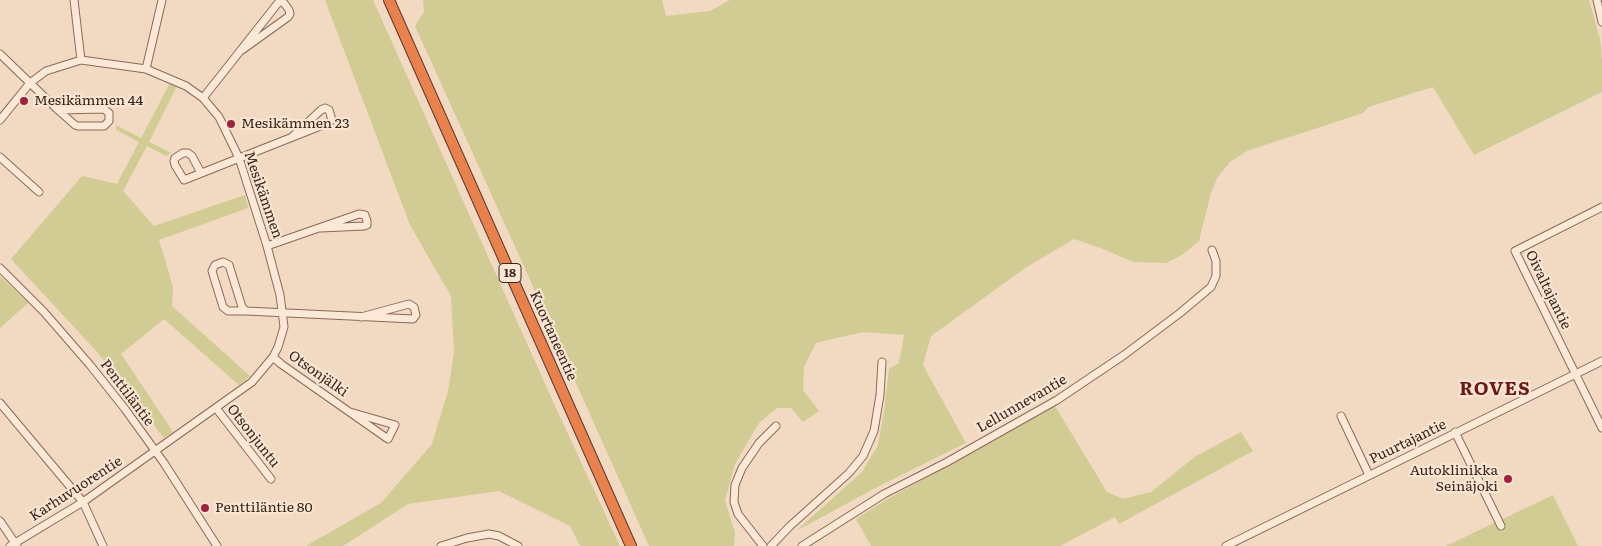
<!DOCTYPE html>
<meta charset="utf-8">
<style>
body{margin:0}
canvas{display:block;background:#f2d9c2}
</style>
<canvas width="1602" height="546"></canvas>
<script>
const ctx = document.querySelector('canvas').getContext('2d');
ctx.lineJoin = 'round';
function paint(path, color) { ctx.fillStyle = color; ctx.fill(path, 'evenodd'); }
const toPath = rows => new Path2D(rows.map(r => 'M' + r).join(''));
function trace(path, color, width, dash) { ctx.strokeStyle = color; ctx.lineWidth = width; ctx.lineCap = dash ? 'butt' : 'round'; ctx.setLineDash(dash || []); ctx.stroke(path); }
function write(font, color, halo, rows, align = 'center') {
  ctx.font = font + ' Literata,serif'; ctx.lineWidth = 4.5; ctx.setLineDash([]); ctx.textBaseline = 'middle'; ctx.strokeStyle = halo; ctx.fillStyle = color; for (const [text, x, y, turn = 0] of rows) {
    ctx.save(); ctx.translate(x, y); ctx.rotate((+turn || 0) * Math.PI / 180); ctx.textAlign = isNaN(turn) ? turn : align; if (halo) ctx.strokeText(text, 0, 0); ctx.fillText(text, 0, 0); ctx.restore();
  }
}
paint(toPath([
 [325,0,373,0,555,406,620,546,580,546,570,526,499,491,408,504,343,546,306,546,381,503,432,444,448,391,454,353,451,296,410,225],
 [423,0,662,0,666,16,710,11,730,0,1589,0,1600,39,1602,59,1602,92,1474,155,1433,87,1368,107,1363,113,1247,151,1230,162,1217,178,1211,193,1199,241,1182,255,1166,263,1133,262,1101,248,1074,239,1025,268,931,336,923,365,966,443,881,485,796,531,862,472,878,445,884,412,889,369,899,363,904,335,863,332,816,343,804,367,803,390,819,411,803,422,791,408,777,408,759,423,735,464,725,500,735,533,734,546,649,546,513,242,415,26,424,12],
 [170,83,177,86,149,142,171,153,166,156,147,146,123,191,154,226,245,195,248,208,159,240,173,287,172,306,250,376,239,385,164,319,121,354,173,432,164,438,98,353,11,259,82,176,117,184,139,142,116,130,116,125,141,138],
 [0,276,28,303,0,328],
 [1055,406,1107,492,1123,499,1151,492,1196,456,1241,432,1253,451,1119,524,1115,517,1060,546,871,546,856,519,886,500],
 [1553,495,1578,546,1446,546]
]), '#d1cb94');
const minor = toPath([
 [74,0,81,60],
 [1597,0,1602,22],
 [0,54,58,110,75,125,78,126,104,126,109,121,109,113,104,109,58,110],
 [146,69,162,0],
 [203,98,278,3,281,2,284,3,289,10,290,14,288,17,242,50],
 [0,120,30,83,46,71,81,60,146,69,186,86,203,98,219,117,239,158,267,246,280,295,284,327,278,347,273,357,252,382,83,502,10,546],
 [0,157,39,192],
 [201,173,192,156,188,153,183,153,175,158,174,161,175,165,184,180,328,123,332,120,329,110,325,108,321,110,293,136],
 [1602,207,1515,251,1602,428],
 [267,246,359,214,365,215,367,221,367,225,364,226,321,228],
 [0,268,44,312,90,365,125,409,164,463,217,546],
 [246,311,228,311,223,307,212,271,215,265,223,262,229,265,242,307,246,311,413,319,416,315,414,307,409,304,361,317],
 [273,357,281,364,388,439,395,425,350,412],
 [0,403,83,502,103,546],
 [216,408,271,479],
 [1341,416,1369,475],
 [1455,432,1501,526],
 [0,521,17,546],
 [441,546,467,538,489,534,499,536,518,546],
 [763,546,738,514,734,502,735,485,742,468,759,443,776,426],
 [771,546,790,526,849,473,863,456,874,431,880,395,882,362],
 [802,546,884,494,947,462,1057,400,1124,355,1180,313,1211,287,1216,276,1216,261,1212,250],
 [1226,546,1602,361]
]);
const highway = toPath([
 [389,0,631,546]
]);
trace(minor, '#8d6857', 9);
trace(highway, '#5a372c', 12);
trace(minor, '#fbe8d6', 7);
trace(highway, '#e8814b', 10);
for (const [x, y, r, color] of [
 [24,101,5,"#a1223f"],
 [231,124,5,"#a1223f"],
 [1508,479,5,"#a1223f"],
 [205,508,5,"#a1223f"]
]) { const dot = new Path2D(); dot.arc(x, y, r, 0, 2 * Math.PI); ctx.fillStyle = color; ctx.fill(dot); trace(dot, '#f8e5d2', 2); }
for (const [x, y, w] of [
 [510,273,22]
]) { const box = new Path2D(); box.roundRect(x - w / 2, y - 9.5, w, 19, 4); ctx.fillStyle = '#f8e5d2'; ctx.fill(box); trace(box, '#3c251d', 1); }
write('bold 12px', '#3c251d', null, [
 ["18",510,273]
]);
write('14px', '#3c251d', '#f8e5d2', [
 ["Mesikämmen 44",34,101],
 ["Mesikämmen 23",241,124],
 ["Autoklinikka",1498,471,"right"],
 ["Seinäjoki",1498,487,"right"],
 ["Penttiläntie 80",215,508]
], 'left');
write('14px', '#3c251d', '#f8e5d2', [
 ["Mesikämmen",263,195,71],
 ["Oivaltajantie",1548,290,64],
 ["Kuortaneentie",553,336,66],
 ["Otsonjälki",318,374,35],
 ["Penttiläntie",127,393,53],
 ["Lellunnevantie",1022,404,-30],
 ["Otsonjuntu",253,436,52],
 ["Puurtajantie",1408,442,-26],
 ["Karhuvuorentie",76,489,-33]
]);
ctx.letterSpacing = '1px';
write('bold 19px', '#6c1819', '#f8e5d2', [
 ["ROVES",1495,389]
]);
ctx.letterSpacing = '0px';
</script>
